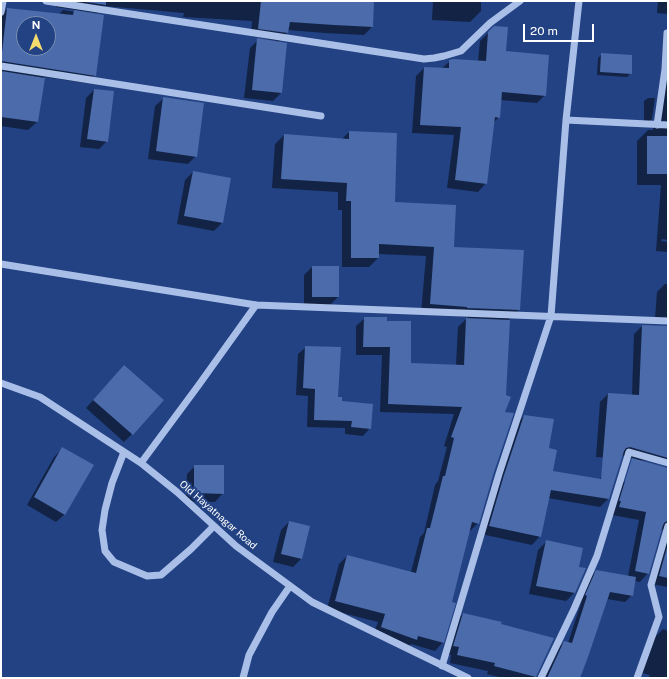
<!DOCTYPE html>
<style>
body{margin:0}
#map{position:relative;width:669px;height:679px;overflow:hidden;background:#224283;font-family:"Public Sans",sans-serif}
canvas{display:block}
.frame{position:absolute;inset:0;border:2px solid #fff;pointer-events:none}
.north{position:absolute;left:16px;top:16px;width:40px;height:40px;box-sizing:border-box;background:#224283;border:1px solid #7a8eb5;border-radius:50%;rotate:0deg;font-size:11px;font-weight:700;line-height:16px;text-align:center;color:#fff}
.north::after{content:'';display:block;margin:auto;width:14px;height:18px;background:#f3db6d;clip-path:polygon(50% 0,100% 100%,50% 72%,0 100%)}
.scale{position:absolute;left:523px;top:24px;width:71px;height:18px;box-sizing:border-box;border:2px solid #fff;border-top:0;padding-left:5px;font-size:12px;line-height:14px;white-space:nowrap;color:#fff;-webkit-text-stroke:3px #224283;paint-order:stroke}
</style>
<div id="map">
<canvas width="669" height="679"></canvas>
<div class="frame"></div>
<div class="north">N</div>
<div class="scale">20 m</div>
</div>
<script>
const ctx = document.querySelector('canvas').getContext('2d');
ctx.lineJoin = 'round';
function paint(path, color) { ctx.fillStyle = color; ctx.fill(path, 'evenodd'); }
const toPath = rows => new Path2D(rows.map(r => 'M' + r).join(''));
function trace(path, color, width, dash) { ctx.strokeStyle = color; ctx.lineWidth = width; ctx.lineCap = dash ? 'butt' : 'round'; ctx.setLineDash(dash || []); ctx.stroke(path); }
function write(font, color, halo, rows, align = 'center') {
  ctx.font = font + ' "Public Sans",sans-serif'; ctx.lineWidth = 4; ctx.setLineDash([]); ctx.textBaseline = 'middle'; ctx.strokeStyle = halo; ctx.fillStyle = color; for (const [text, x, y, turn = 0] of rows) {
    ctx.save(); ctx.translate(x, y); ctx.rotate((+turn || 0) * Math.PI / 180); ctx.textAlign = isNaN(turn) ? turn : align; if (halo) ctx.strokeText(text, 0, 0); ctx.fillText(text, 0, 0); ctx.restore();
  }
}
paint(toPath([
 [56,1,373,1,372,27,364,35,325,33,288,30,287,33,279,41,251,36,252,21,183,17,184,13,104,6,97,13,56,7],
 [433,1,481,1,481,11,470,22,432,20],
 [658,1,668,1,668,14,657,13],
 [7,9,58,15,63,10,103,16,95,75,87,83,44,77,37,122,28,130,1,126,1,15],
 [24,24,48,24,48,48,24,48],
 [494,27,504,52,545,95,537,103,500,100,499,117,493,123,486,183,478,192,447,188,454,135,412,133,416,76,424,68,441,69,450,61,478,61,480,41],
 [258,40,281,93,273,101,244,98,250,48],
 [602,54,631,73,627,77,597,75,598,58],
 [668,76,668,240,662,239,661,241,668,242,668,252,656,251,661,185,637,185,637,141,648,130,653,130,660,84],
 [94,90,107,141,99,149,80,147,86,98],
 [164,98,196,156,188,164,148,159,155,106],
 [648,98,655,98,652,119,648,123,644,123,644,101],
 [349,132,394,203,453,248,519,310,509,319,504,413,493,472,478,523,470,531,469,531,451,603,443,642,435,651,411,644,408,647,373,635,378,622,327,609,339,564,347,556,411,572,420,537,424,533,435,485,438,481,447,447,444,446,454,414,380,412,382,355,356,355,356,326,365,318,386,322,410,364,456,365,458,327,468,317,421,313,426,256,378,254,378,258,369,267,342,267,342,210,338,210,338,192,272,188,275,144,284,135,342,139],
 [193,172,222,223,214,231,177,224,185,180],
 [312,267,338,297,330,305,304,305,304,275],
 [665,284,668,284,668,319,655,318,657,292],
 [642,326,668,327,668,462,639,460,621,455,615,458,596,457,600,402,608,394,632,396,634,334],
 [306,347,341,402,370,428,363,436,345,434,345,428,307,427,308,396,296,395,298,354],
 [124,366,132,434,124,442,86,408],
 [524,416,552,472,599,480,602,476,615,478,608,499,600,507,548,498,540,536,532,545,481,534,516,424],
 [63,448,65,514,56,522,27,505,54,457],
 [195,466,223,493,215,502,186,501,187,474],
 [626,480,668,487,668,587,651,584,664,531,661,529,648,573,640,582,635,581,632,595,625,602,607,599,579,678,544,678,557,649,565,642,568,643,581,603,579,602,589,578,597,571,628,576,639,520,612,515,618,488],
 [289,522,309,526,301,559,293,567,273,562,281,530],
 [546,542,574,593,566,601,529,594,538,550],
 [463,614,500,625,535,676,534,678,503,678,487,674,488,671,450,663,451,655,446,654,455,622],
 [663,629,668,631,668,678,648,678,650,675,642,673,654,638]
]), '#0007');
paint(toPath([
 [79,1,106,1,106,5],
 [261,1,374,1,373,27,334,25,290,22,288,33,258,29],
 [7,8,73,15,74,10,104,15,96,76,1,61],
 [24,24,48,24,48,48,24,48],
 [494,26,508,27,506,51,549,55,546,96,502,92,500,118,495,117,487,184,455,180,461,127,420,125,424,67,449,68,449,60,453,59,486,61,488,32],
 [257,38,287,43,282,93,252,90],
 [601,53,632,55,632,74,600,72],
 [1,71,45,78,38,122,1,117],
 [94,89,114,91,108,142,87,139],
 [163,97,204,103,197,157,156,151],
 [349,131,397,133,395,202,456,205,454,247,524,250,520,310,467,308,467,307,430,304,434,247,379,244,379,258,351,258,351,201,346,201,347,183,281,179,284,134,349,139],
 [647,136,668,136,668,174,647,174],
 [193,171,231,178,223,223,184,216],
 [312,266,339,266,339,297,312,297],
 [364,317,387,317,387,321,411,321,411,363,464,365,466,318,510,320,506,395,511,397,505,412,514,413,494,472,479,524,472,522,452,602,456,603,444,643,418,636,417,640,381,627,385,614,335,601,347,555,416,573,427,528,430,528,443,476,445,476,454,438,451,437,462,407,388,404,390,347,363,347],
 [642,325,668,326,668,458,630,447,626,448,624,451,609,499,551,490,541,537,489,526,504,475,524,415,554,419,549,448,557,450,553,471,601,479,608,393,639,395],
 [305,346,341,347,338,397,342,397,342,401,373,404,371,429,351,427,352,421,314,420,315,389,303,388],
 [124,365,164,400,133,435,93,400],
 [62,447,94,465,65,515,34,497],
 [632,458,668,468,668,521,665,522,663,525,649,574,635,571,646,512,619,507,621,501,619,501],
 [194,465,224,465,224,494,194,493],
 [289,521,310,526,302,559,281,554],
 [546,540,583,548,579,567,586,568,575,593,536,586],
 [668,544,668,578,659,576],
 [596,570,636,577,633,596,610,592,588,657,580,678,547,678,564,641,572,643,587,596,585,595],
 [463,613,502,622,501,624,554,638,536,677,494,666,495,663,457,655,459,647,453,646]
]), '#4b6bab');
trace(toPath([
 [46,1,424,59,434,58,444,56,461,51,490,23,520,1],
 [1,12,3,1],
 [1,66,321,116],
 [566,120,668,125],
 [657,125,665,69,667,33],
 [1,264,256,305,668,321],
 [1,383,40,397,141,463,177,492,236,546,312,602,468,678],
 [124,452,112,483,105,510,102,530,105,551,114,562,147,576,161,575,191,549,214,526],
 [141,463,198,386,256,305],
 [442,666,499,474,551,316,566,120,579,1],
 [243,678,249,655,272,612,290,586],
 [541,678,574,609,597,556,629,452,668,463],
 [637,678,659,617,651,585,668,526]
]), '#aabfe8', 7);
write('10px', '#fff', '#224283', [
 ["Old Hayatnagar Road",218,515,41]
]);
</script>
